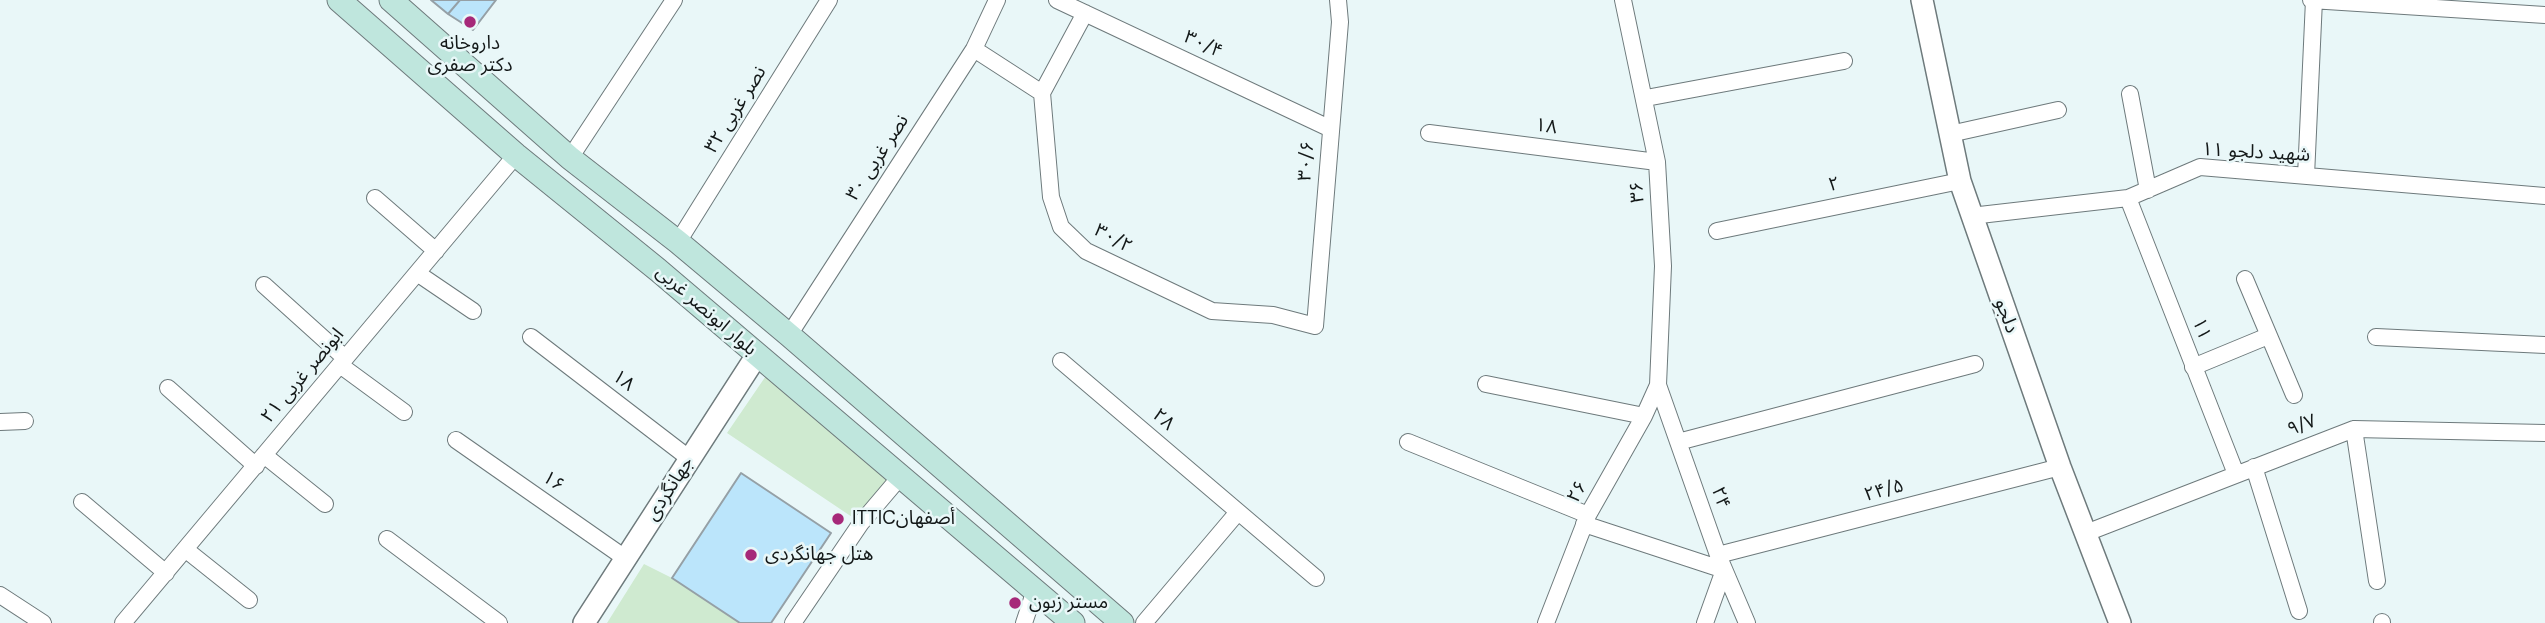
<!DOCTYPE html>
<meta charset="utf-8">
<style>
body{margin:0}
canvas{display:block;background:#e9f7f8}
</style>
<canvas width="2545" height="623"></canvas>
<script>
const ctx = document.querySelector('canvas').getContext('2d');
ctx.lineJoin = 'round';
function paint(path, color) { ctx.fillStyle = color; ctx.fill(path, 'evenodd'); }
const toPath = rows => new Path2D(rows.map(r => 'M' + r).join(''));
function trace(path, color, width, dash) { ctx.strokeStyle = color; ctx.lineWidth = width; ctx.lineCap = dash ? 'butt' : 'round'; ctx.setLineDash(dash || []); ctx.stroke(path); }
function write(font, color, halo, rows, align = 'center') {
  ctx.font = font + ' "DM Sans","Noto Sans Arabic",sans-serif'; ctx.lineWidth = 5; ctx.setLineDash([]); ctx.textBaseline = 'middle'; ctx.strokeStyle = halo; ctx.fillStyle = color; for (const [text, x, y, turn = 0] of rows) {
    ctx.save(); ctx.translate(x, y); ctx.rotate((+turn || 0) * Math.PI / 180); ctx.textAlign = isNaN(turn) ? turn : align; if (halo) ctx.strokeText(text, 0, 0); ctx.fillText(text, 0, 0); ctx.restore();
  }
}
paint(toPath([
 [772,367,900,477,861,523,727,433],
 [644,564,672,578,740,623,607,623]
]), '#cfead0');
const building = toPath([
 [431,0,460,0,448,14,431,0],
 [460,0,496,0,473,30,448,14,460,0],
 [741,473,831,533,771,623,740,623,672,578,741,473]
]);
paint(building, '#bbe5fb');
trace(building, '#95a0a6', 2);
const minor = toPath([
 [1057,0,1331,129],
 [2311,0,2545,15],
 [974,49,1042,93,1051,197,1061,227,1086,251,1212,311,1273,315,1315,326,1340,22,1338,0],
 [1042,93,1085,13],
 [2130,94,2148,190],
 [1646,98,1844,61],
 [1429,133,1657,162],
 [1950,134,2058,110],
 [570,158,674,0],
 [2306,176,2314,0],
 [375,198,436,251],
 [2128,198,2236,474],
 [1971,216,2128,198,2200,167,2545,196],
 [1717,231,1960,181],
 [678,242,829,0],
 [417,273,473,311],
 [2245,279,2294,395],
 [264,285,345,358],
 [789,335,974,49,997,0],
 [531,337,690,459],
 [2376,337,2545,345],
 [1061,361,1316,578],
 [340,365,404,412],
 [2193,367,2268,336],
 [1486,384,1644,416],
 [1658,385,1718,555,1747,623],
 [168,388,256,466],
 [0,422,25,421],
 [2354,429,2377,581],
 [456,440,625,558],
 [1408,442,1588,515],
 [1678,442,1975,364],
 [264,455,325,504],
 [2254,467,2299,611],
 [82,502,166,573],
 [1584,524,1724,570,1705,623],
 [2086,533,2354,429,2545,433],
 [387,539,499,623],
 [185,549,249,600],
 [1718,555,2060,467],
 [0,595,43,623],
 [2382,622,2382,623],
 [123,623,516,155],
 [793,623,861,523,900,477],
 [1024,623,1035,590],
 [1144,623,1238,512],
 [1546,623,1588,515,1644,416,1658,385,1663,266,1657,162,1623,0]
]);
const tertiary = toPath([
 [1922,0,1960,181,2060,467,2120,623],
 [584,623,757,355]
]);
const secondary = toPath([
 [339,0,516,155,658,270,1073,623],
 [391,0,570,158,678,242,789,335,1122,623]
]);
trace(minor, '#6e7a7c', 18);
trace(tertiary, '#6e7a7c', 24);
trace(secondary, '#6e7a7c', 25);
trace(minor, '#fff', 16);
trace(tertiary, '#fff', 21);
trace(secondary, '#bfe6dd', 23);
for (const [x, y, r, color] of [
 [470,22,7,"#a62879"],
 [838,519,7,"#a62879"],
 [751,555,7,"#a62879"],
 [1015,603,7,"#a62879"]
]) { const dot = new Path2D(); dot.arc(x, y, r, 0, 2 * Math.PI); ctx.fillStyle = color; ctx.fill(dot); trace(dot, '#e9f7f8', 2.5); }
write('19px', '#131818', '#e9f7f8', [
 ["داروخانه",470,44,"center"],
 ["دکتر صفری",470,66,"center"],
 ["ITTICأصفهان",852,519],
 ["هتل جهانگردی",765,555],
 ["مستر زبون",1029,603]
], 'left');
write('19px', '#131818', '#e9f7f8', [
 ["۳۰/۴",1203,45,25],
 ["نصر غربی ۳۲",736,110,-58],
 ["۱۸",1546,127,7],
 ["شهید دلجو ۱۱",2256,153,3],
 ["نصر غربی ۳۰",878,158,-57],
 ["۳۰/۶",1307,161,-85],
 ["۲",1834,185,-12],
 ["۳۶",1638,192,-93],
 ["۳۰/۲",1113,239,29],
 ["بلوار ابونصر غربی",706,311,41],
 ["دلجو",2006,316,70],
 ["۱۱",2201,329,69],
 ["ابونصر غربی ۲۱",303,376,-50],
 ["۱۸",623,381,37],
 ["۲۸",1163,420,41],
 ["۹/۷",2302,426,-21],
 ["۱۶",553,482,35],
 ["جهانگردی",670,489,-57],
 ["۲۴/۵",1884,491,-15],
 ["۲۶",1578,492,-61],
 ["۲۴",1720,498,71]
]);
</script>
